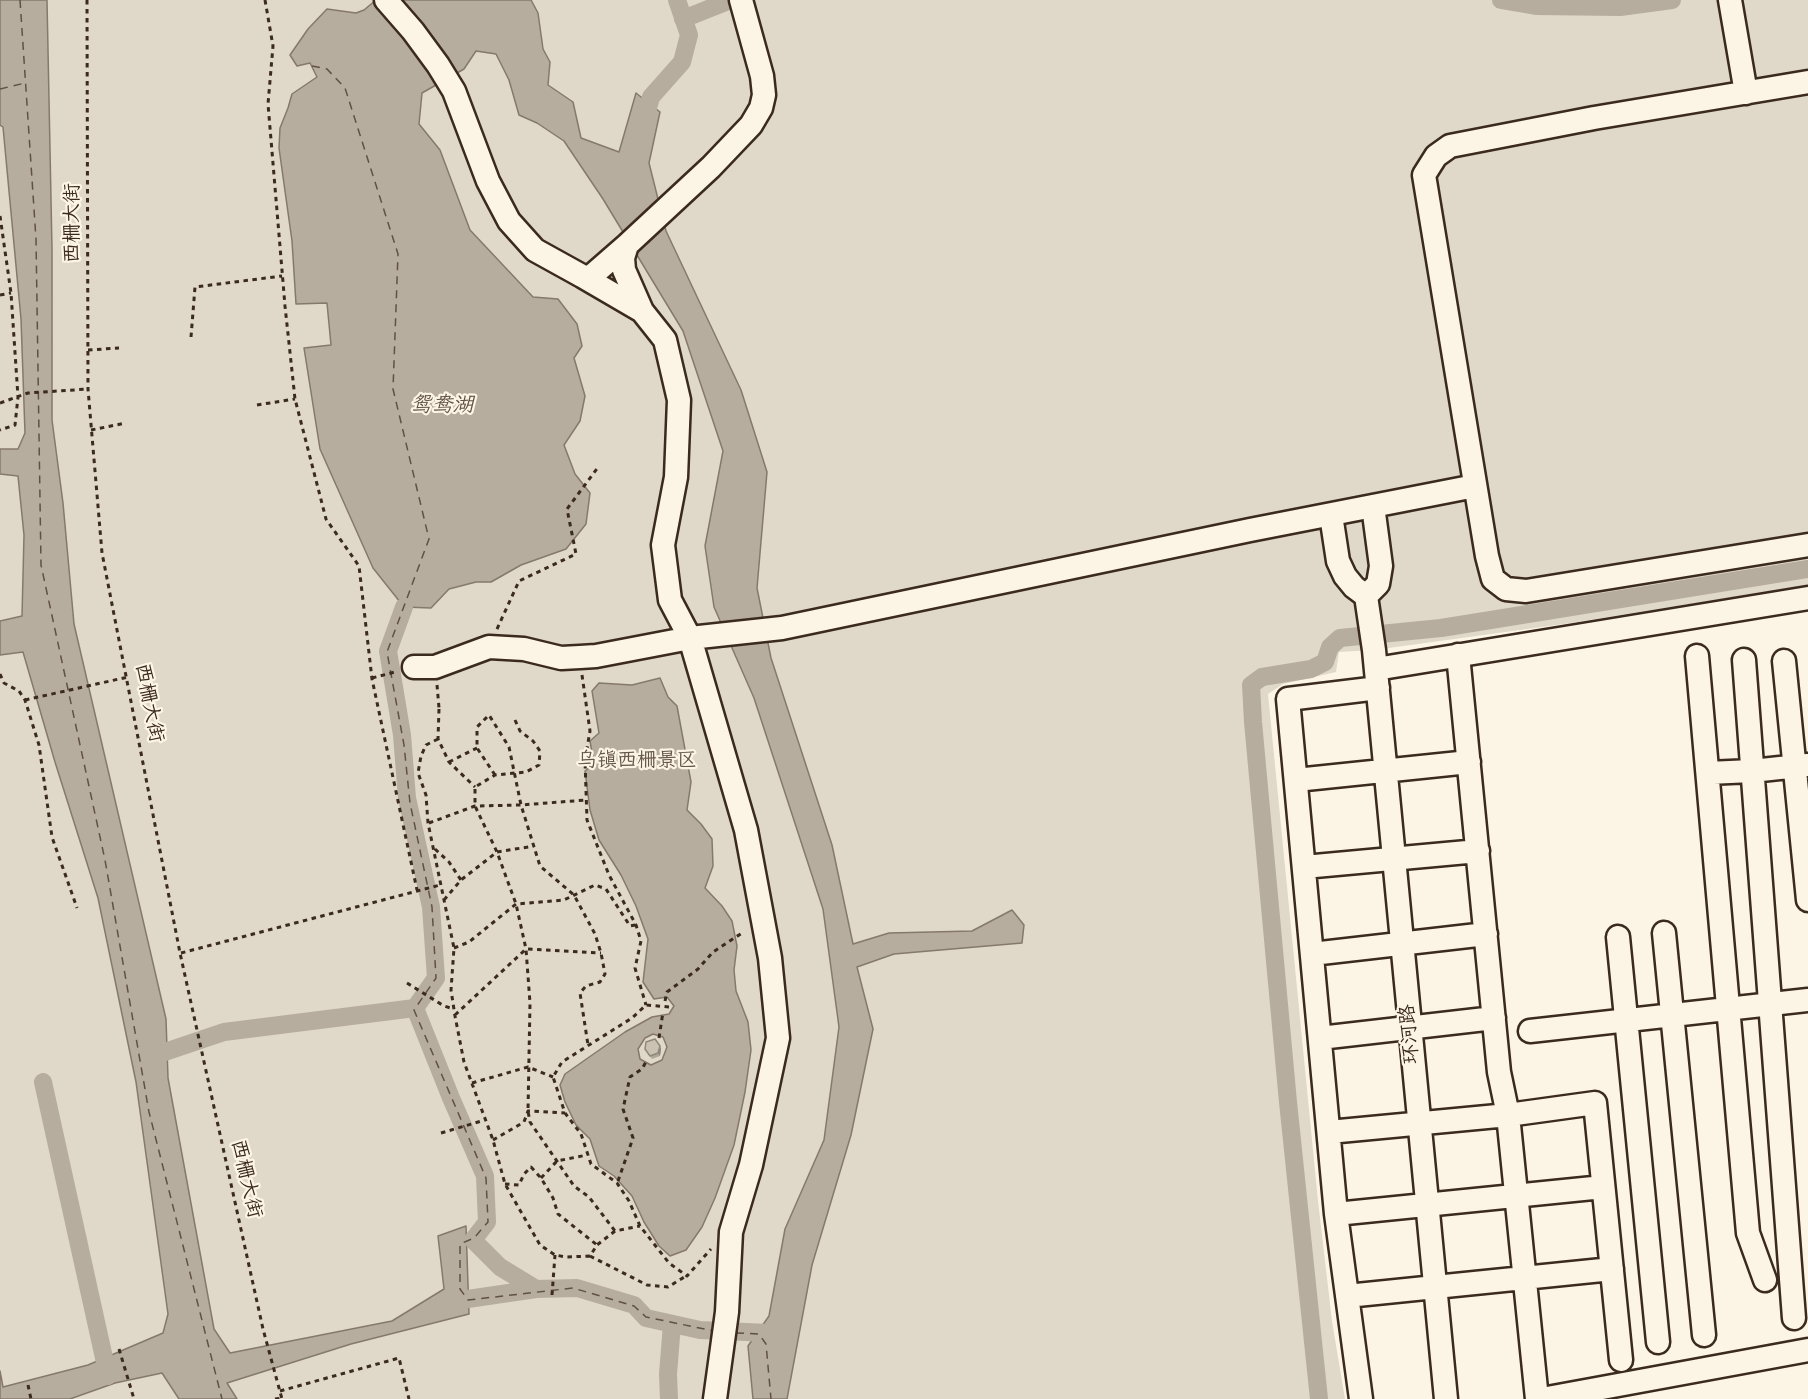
<!DOCTYPE html>
<meta charset="utf-8">
<style>
body{margin:0}
canvas{display:block;background:#fcf5e5}
</style>
<canvas width="1808" height="1399"></canvas>
<script>
const ctx = document.querySelector('canvas').getContext('2d');
ctx.lineJoin = 'round';
function paint(path, color) { ctx.fillStyle = color; ctx.fill(path, 'evenodd'); }
const toPath = rows => new Path2D(rows.map(r => 'M' + r).join(''));
function trace(path, color, width, dash) { ctx.strokeStyle = color; ctx.lineWidth = width; ctx.lineCap = dash ? 'butt' : 'round'; ctx.setLineDash(dash || []); ctx.stroke(path); }
function write(font, color, halo, rows, align = 'center') {
  ctx.font = font + ' Mynerve,"LXGW WenKai TC",sans-serif'; ctx.lineWidth = 4.5; ctx.setLineDash([]); ctx.textBaseline = 'middle'; ctx.strokeStyle = halo; ctx.fillStyle = color; for (const [text, x, y, turn = 0] of rows) {
    ctx.save(); ctx.translate(x, y); ctx.rotate((+turn || 0) * Math.PI / 180); ctx.textAlign = isNaN(turn) ? turn : align; if (halo) ctx.strokeText(text, 0, 0); ctx.fillText(text, 0, 0); ctx.restore();
  }
}
paint(toPath([
 [0,0,1808,0,1808,585,1571,623,1374,650,1339,652,1336,672,1283,684,1268,694,1318,1201,1332,1321,1345,1399,0,1399]
]), '#e0d8c8');
const water = toPath([
 [0,0,47,0,52,249,52,420,63,503,74,624,166,1019,168,1078,214,1329,230,1353,392,1321,444,1289,438,1236,466,1226,469,1314,351,1344,227,1383,237,1399,179,1399,162,1373,115,1383,70,1399,0,1399,0,1371,3,1387,88,1365,163,1333,168,1314,136,1082,98,898,55,762,23,652,0,655,0,621,22,616,24,535,18,476,0,474,0,449,18,449,25,433,21,319,3,127,0,125,0,0],
 [376,0,531,0,538,13,543,49,550,62,548,85,573,102,581,138,619,152,636,93,660,112,649,163,666,231,741,390,767,472,757,588,771,658,832,845,853,944,889,933,972,931,1012,910,1024,925,1022,943,894,954,857,967,873,1029,851,1135,812,1265,787,1399,753,1399,748,1346,769,1316,785,1229,824,1140,839,1027,823,909,754,698,714,607,705,546,723,451,683,331,603,199,564,141,537,123,519,115,509,80,496,54,476,51,464,69,422,93,419,124,440,150,470,230,533,297,558,299,577,324,582,346,574,358,585,396,580,421,564,445,575,474,590,493,586,524,566,549,521,565,491,582,476,582,449,589,431,608,404,607,373,568,320,449,304,348,331,345,327,303,296,304,292,241,279,148,280,128,288,108,292,94,317,77,310,63,297,66,290,55,308,29,327,9,356,13,364,10,376,0],
 [660,678,668,697,677,706,691,782,687,810,701,824,712,839,713,866,705,888,722,906,732,921,737,946,734,970,736,991,748,1022,751,1050,745,1092,734,1145,715,1198,702,1227,686,1250,670,1256,659,1246,644,1222,632,1196,614,1176,599,1166,590,1139,576,1125,565,1102,560,1085,565,1074,625,1032,652,1017,669,1014,674,1006,667,997,654,999,643,982,648,939,636,906,621,875,599,840,590,810,585,771,594,764,590,741,599,733,592,691,599,683,632,685,660,678],
 [653,1034,663,1037,667,1047,662,1060,651,1065,640,1059,638,1049,645,1038,653,1034]
]);
paint(water, '#b7ad9e');
trace(water, '#85796b', 1.5);
trace(toPath([
 [1501,0,1536,6,1620,7,1672,0],
 [683,19,731,0],
 [643,126,651,97,682,62,689,35,677,0],
 [415,1008,451,1098,485,1176,487,1222,473,1240,500,1267,536,1289,577,1288,634,1305,646,1318,700,1330,769,1333],
 [147,1058,224,1032,415,1008,436,978,431,907,407,798,402,735,388,651,404,607],
 [43,1082,108,1376],
 [445,1305,454,1301,536,1289],
 [669,1399,668,1374,672,1324],
 [1319,1399,1288,1102,1253,722,1251,685,1262,677,1311,669,1325,662,1330,647,1340,638,1441,628,1808,569]
]), '#b7ad9e', 18);
trace(toPath([
 [20,0,36,239,41,565,105,860,149,1112,222,1399],
 [312,66,327,69,345,88,398,254,393,389,429,539,387,652,404,745,410,803,432,907,436,978,414,1010,486,1178,488,1222,474,1238,460,1244,460,1289,468,1300,573,1288,634,1306,646,1317,714,1331],
 [0,89,25,83],
 [736,1333,759,1334,766,1344,771,1399]
]), '#605144', 1.5, [8, 6]);
const minor = toPath([
 [386,0,413,31,438,65,454,91,488,181,509,221,535,250,582,276,642,311,665,340,679,400,676,477,663,545,670,600,690,638,746,830,770,958,778,1038,751,1165,731,1232,727,1312,715,1399],
 [1730,0,1746,93],
 [1808,82,1594,118,1450,146,1436,156,1424,175,1487,556,1493,579,1506,589,1526,591,1808,545],
 [627,245,623,258,624,270,642,311],
 [588,279,627,245,711,167,751,125,761,108,764,95,762,76,741,0],
 [1331,515,1338,561,1345,576,1354,587,1366,596,1374,650,1446,1399],
 [1366,596,1378,584,1381,566,1373,506],
 [1458,655,1499,1072,1508,1115,1537,1399],
 [1697,656,1748,1233,1765,1280],
 [1744,660,1794,1318],
 [1784,661,1808,900],
 [414,667,435,667,489,647,524,649,561,658,580,657,596,656,690,638,782,628,1250,530,1475,486],
 [1376,669,1808,598],
 [1708,773,1752,771,1808,765],
 [1296,780,1469,762],
 [1304,867,1478,851],
 [1664,933,1704,1335],
 [1618,937,1658,1342],
 [1312,954,1486,934],
 [1530,1031,1808,1000],
 [1320,1038,1494,1018],
 [1329,1132,1508,1115,1595,1103,1621,1360],
 [1336,1214,1603,1187],
 [1347,1296,1612,1269],
 [1361,1399,1336,1214,1288,699,1378,688],
 [1542,1399,1808,1350]
]);
trace(minor, '#3b2a1e', 27);
trace(toPath([
 [87,0,88,389,102,553,180,953,263,1329,282,1399],
 [265,0,273,46,268,104,285,306,295,399,326,519,359,566,372,679,417,890],
 [0,216,11,293,18,397,15,425,0,430],
 [0,295,11,293],
 [191,337,195,287,282,276],
 [88,350,119,348],
 [0,403,28,393,88,389],
 [257,405,295,399],
 [91,430,126,423],
 [497,629,519,581,576,554,567,509,599,466],
 [0,674,4,683,19,691,25,700,39,745,52,837,77,908],
 [582,675,590,731,585,760,587,820,609,875,636,925,641,941,635,968,646,1005],
 [372,678,395,672],
 [437,685,439,708],
 [25,700,128,677],
 [439,709,438,739,449,762,475,787],
 [515,720,520,731,533,741,540,751,539,765,526,772,495,775,475,787,475,806,497,852,516,904,526,949,530,1003,528,1111,530,1122,574,1186,589,1197,615,1231],
 [438,739,426,745,421,756,418,773,426,795,428,823,454,948,451,990,455,1016,464,1062,493,1140,505,1184,540,1245,555,1255,566,1257,590,1256,597,1245,615,1231,640,1226],
 [449,762,477,748],
 [495,775,477,748,477,727,489,715,509,747,521,805,540,866,574,895,595,934,601,953,605,974,600,982,586,986,580,993,588,1045],
 [429,823,475,806,521,805,586,800],
 [435,849,449,862,461,880],
 [444,900,461,880,497,852,534,846],
 [454,948,469,942,516,904,564,900,595,885,606,889,630,926,636,925],
 [181,953,440,885],
 [407,983,444,1006,454,1009],
 [665,1001,667,992,698,969,713,952,742,933],
 [669,1007,646,1005,632,1018,562,1062,553,1077,565,1113,581,1134,591,1164,617,1183,629,1201,640,1226,669,1263,687,1276,711,1249],
 [455,1015,526,949,601,953],
 [659,1038,663,1012],
 [472,1083,528,1067,553,1077],
 [441,1133,485,1120],
 [493,1140,524,1122,528,1111,565,1113],
 [541,1178,557,1161,587,1155],
 [618,1181,633,1138,623,1109,630,1077,642,1069,647,1060],
 [505,1184,519,1185,524,1174,531,1167,541,1178,553,1198,558,1214,597,1245],
 [590,1256,647,1285,668,1287,686,1276],
 [552,1295,555,1255],
 [119,1349,134,1399],
 [28,1385,31,1399],
 [280,1391,399,1358,409,1399],
 [275,1399,282,1398]
]), '#3b2a1e', 3, [4.5, 4.5]);
trace(minor, '#fcf5e5', 22);
paint(toPath([
 [655,1039,661,1049,660,1056,652,1059,645,1049]
]), '#afa79a');
paint(toPath([
 [660,1046,661,1049,660,1056,658,1053]
]), '#8f887d');
const building = toPath([
 [655,1039,660,1046,658,1053,650,1056,645,1049,646,1042,655,1039]
]);
paint(building, '#ccc2b3');
trace(building, '#8f887d', 1.5);
write('20px', '#3b2a1e', '#fcf5e5', [
 ["西栅大街",74,223,-90],
 ["西栅大街",148,703,79],
 ["环河路",1411,1034,-95],
 ["西栅大街",245,1179,77]
]);
write('20px', '#645648', '#fcf5e5', [
 ["乌镇西栅景区",637,762]
]);
write('italic 21px', '#605144', '#fcf5e5', [
 ["鸳鸯湖",442,407]
]);
</script>
